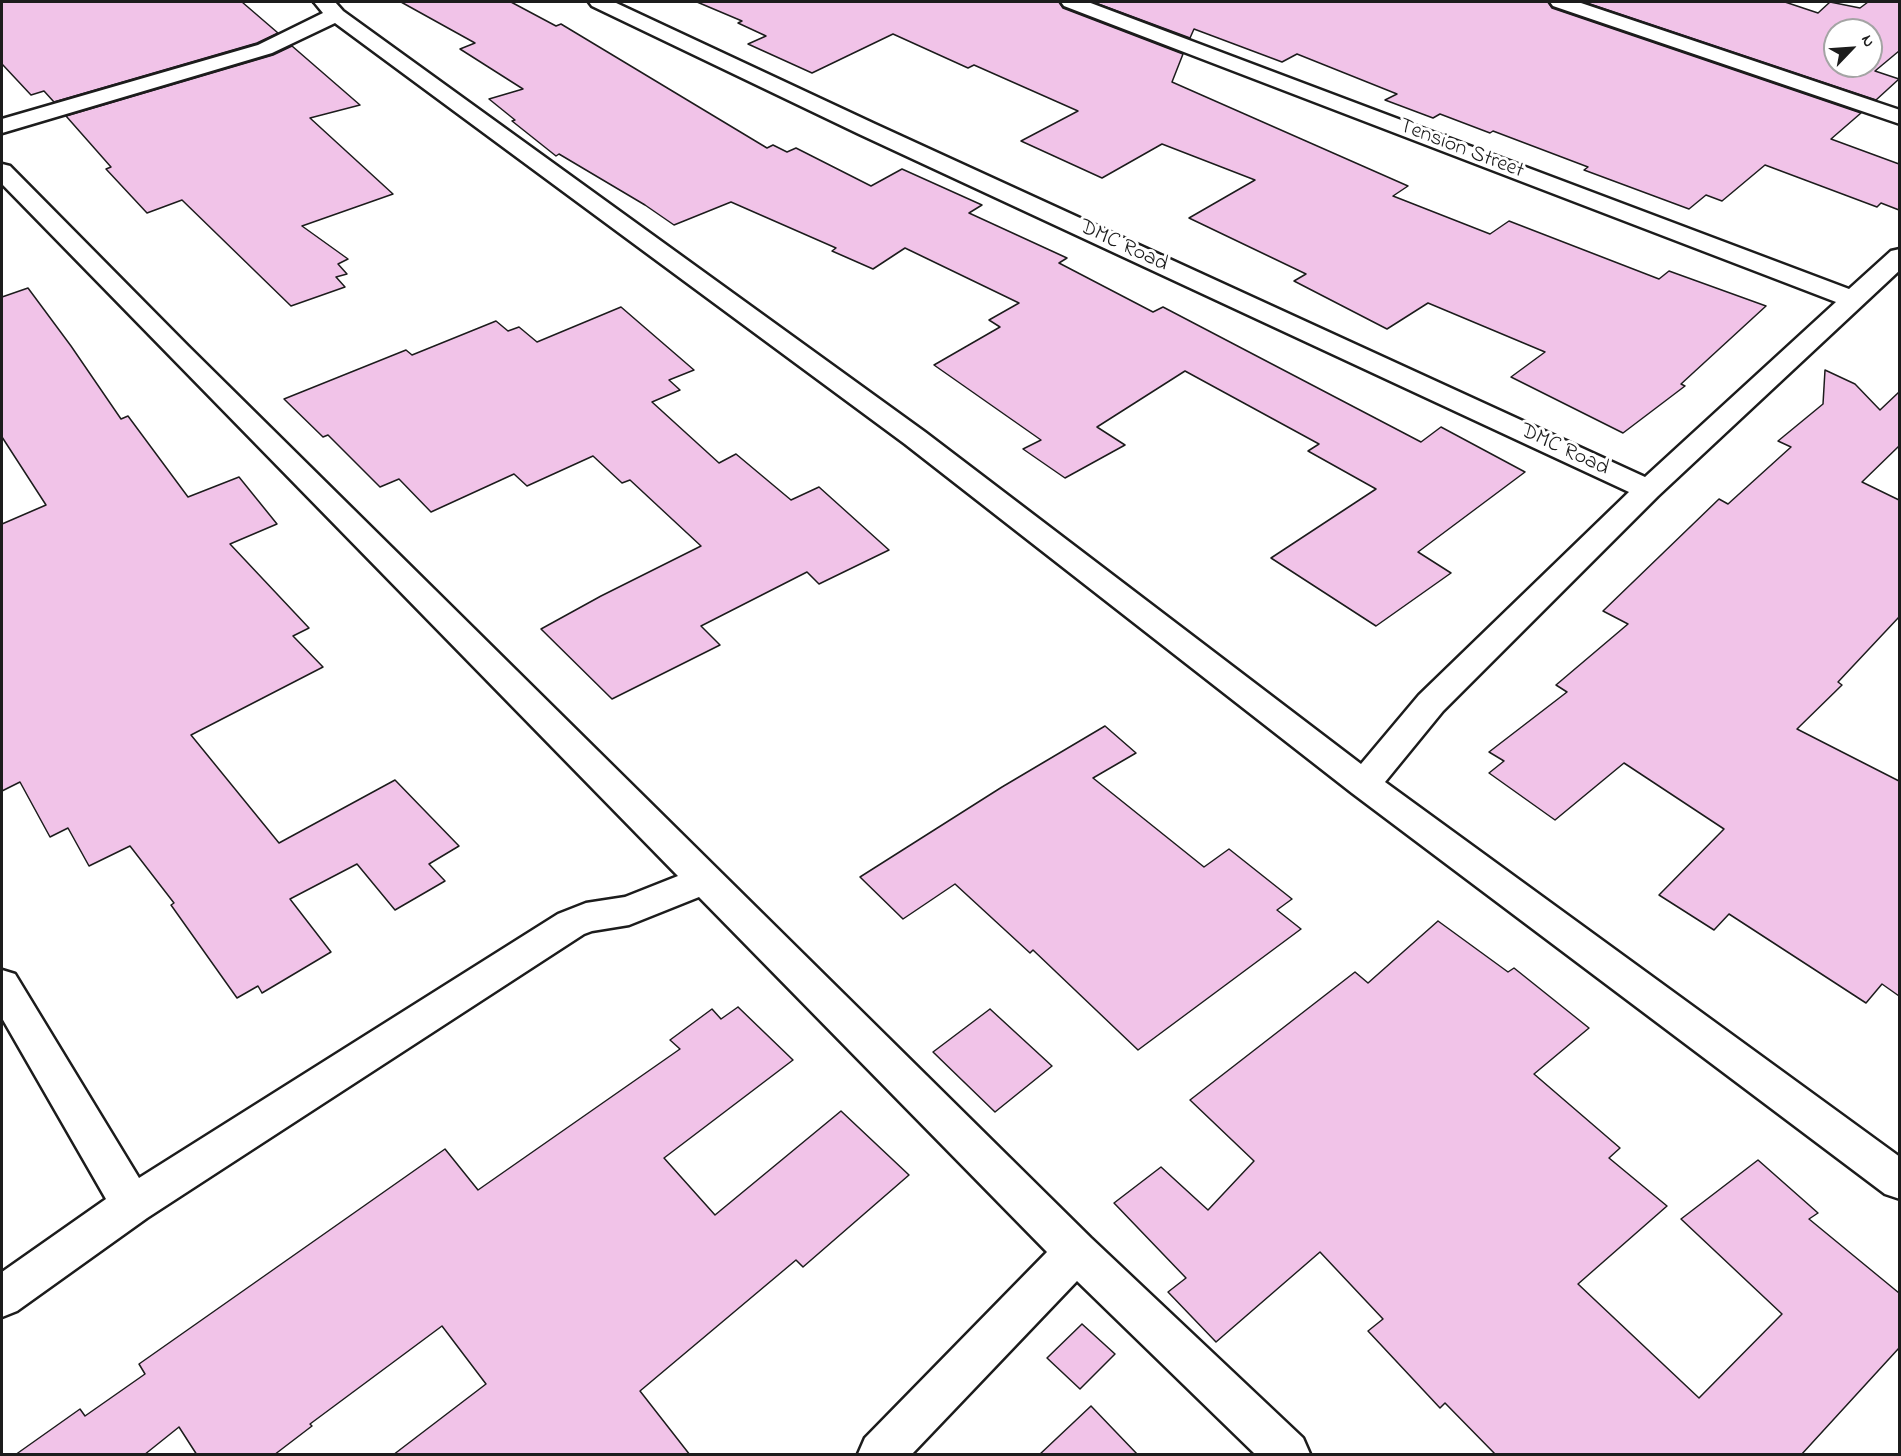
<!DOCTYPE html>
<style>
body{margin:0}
#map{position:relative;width:1901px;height:1456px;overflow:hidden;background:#fff;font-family:"Indie Flower",sans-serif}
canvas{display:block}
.frame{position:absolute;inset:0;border:3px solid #1c1c1c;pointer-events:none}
.north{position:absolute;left:1823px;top:18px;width:60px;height:60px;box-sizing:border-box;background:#fff;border:2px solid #a4a4a4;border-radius:50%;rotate:65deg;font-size:16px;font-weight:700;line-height:24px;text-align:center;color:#1c1c1c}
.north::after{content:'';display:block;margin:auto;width:21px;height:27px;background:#1c1c1c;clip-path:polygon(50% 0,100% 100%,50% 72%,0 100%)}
</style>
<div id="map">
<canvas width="1901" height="1456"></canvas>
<div class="frame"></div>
<div class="north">N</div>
</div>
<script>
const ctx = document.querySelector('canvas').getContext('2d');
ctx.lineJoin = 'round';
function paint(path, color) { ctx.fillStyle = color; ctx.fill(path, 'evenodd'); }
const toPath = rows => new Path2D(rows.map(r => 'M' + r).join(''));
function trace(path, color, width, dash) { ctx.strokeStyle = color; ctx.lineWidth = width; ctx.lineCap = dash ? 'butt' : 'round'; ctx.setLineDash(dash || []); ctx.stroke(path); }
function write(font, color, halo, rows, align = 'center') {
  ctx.font = font + ' "Indie Flower",sans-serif'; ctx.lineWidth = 6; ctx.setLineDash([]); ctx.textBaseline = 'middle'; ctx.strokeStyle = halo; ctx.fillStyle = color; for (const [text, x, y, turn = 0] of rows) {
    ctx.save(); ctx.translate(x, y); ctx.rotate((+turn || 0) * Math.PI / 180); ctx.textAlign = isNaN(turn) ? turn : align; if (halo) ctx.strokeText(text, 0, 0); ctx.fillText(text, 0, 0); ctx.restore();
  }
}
const building = toPath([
 [2,2,242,2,278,33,257,43,54,102,44,91,31,95,2,64,2,2],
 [401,2,511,2,556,26,561,24,767,148,773,145,787,152,796,148,871,186,902,169,982,205,969,213,1067,258,1059,263,1153,312,1163,307,1421,442,1441,427,1525,472,1418,552,1451,573,1376,626,1271,558,1376,489,1308,451,1319,444,1185,371,1097,427,1125,445,1065,478,1023,449,1041,440,934,365,1000,327,989,320,1019,303,905,248,873,269,832,251,836,248,731,202,674,225,645,205,559,154,556,156,512,121,515,120,489,99,523,89,460,49,475,43,401,2],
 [697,2,1059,2,1063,8,1183,54,1172,82,1408,186,1393,196,1490,234,1509,221,1659,279,1669,271,1766,306,1681,384,1685,386,1623,433,1511,377,1545,352,1428,303,1387,329,1294,281,1306,274,1189,218,1255,180,1162,144,1102,178,1021,141,1078,111,974,65,968,68,893,34,812,73,748,44,766,36,738,23,742,21,697,2],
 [1093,2,1548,2,1552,8,1861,113,1831,139,1899,164,1899,210,1881,203,1877,207,1765,165,1722,201,1706,195,1689,209,1584,170,1588,167,1493,131,1490,133,1440,114,1433,118,1385,100,1397,94,1297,54,1282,62,1194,29,1190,38,1093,2],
 [1584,2,1785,2,1818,13,1830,2,1860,8,1868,2,1899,2,1899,51,1875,71,1899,79,1876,100,1584,2],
 [1835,30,1871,30,1871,66,1835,66,1835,30],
 [292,46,360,105,310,118,393,194,302,226,348,259,338,264,347,274,336,277,345,287,291,306,182,200,147,213,106,169,111,167,66,116,273,55,292,46],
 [28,288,71,346,121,419,128,416,188,497,239,477,277,524,230,544,309,628,293,636,323,667,191,735,279,843,395,780,459,846,429,864,445,881,395,910,357,864,290,899,331,952,262,993,258,986,237,998,171,905,174,903,130,846,89,866,68,828,50,837,20,782,2,791,2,524,46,505,2,437,2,297,28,288],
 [621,307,694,370,669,380,680,390,652,402,719,463,736,454,791,500,819,487,889,550,819,584,807,572,701,626,720,645,612,699,541,629,601,596,701,546,630,480,622,483,593,456,527,486,514,474,431,512,399,479,380,487,328,435,323,437,284,399,406,350,412,355,496,321,508,331,519,327,537,342,621,307],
 [1825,370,1855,384,1880,410,1899,392,1899,446,1862,482,1899,500,1899,617,1838,682,1842,685,1797,729,1899,781,1899,996,1882,984,1866,1003,1729,914,1714,930,1659,895,1724,829,1624,763,1555,820,1489,773,1504,761,1489,752,1567,692,1556,685,1628,624,1603,611,1719,499,1728,504,1791,447,1778,441,1823,404,1825,370],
 [1105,726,1136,753,1093,778,1204,867,1229,849,1292,899,1277,910,1301,929,1138,1050,1033,950,1030,953,955,884,903,919,860,877,1002,787,1105,726],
 [1438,921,1508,972,1514,968,1589,1028,1534,1074,1620,1148,1609,1158,1667,1206,1578,1284,1699,1398,1782,1314,1681,1219,1758,1160,1818,1213,1809,1219,1899,1293,1899,1348,1801,1455,1496,1455,1445,1403,1440,1408,1368,1331,1383,1319,1320,1252,1216,1342,1168,1292,1186,1278,1114,1203,1161,1167,1208,1210,1254,1161,1190,1100,1355,972,1368,983,1438,921],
 [738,1007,793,1060,664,1158,715,1215,841,1111,909,1175,803,1267,796,1260,640,1391,690,1455,393,1455,486,1384,442,1326,310,1424,312,1426,274,1455,197,1455,179,1427,144,1455,15,1455,80,1409,85,1416,145,1374,139,1364,445,1149,478,1190,680,1049,670,1040,712,1009,721,1019,738,1007],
 [990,1009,1052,1066,995,1112,933,1052,990,1009],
 [1082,1324,1115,1354,1080,1389,1047,1358,1082,1324],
 [1091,1406,1138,1455,1039,1455,1091,1406]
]);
paint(building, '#f1c3e8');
trace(building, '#1c1c1c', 1.5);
const minor = toPath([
 [314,2,335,2,343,11,925,432,1361,764,1419,695,1629,492,859,134,592,6,589,2,614,2,875,124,1645,477,1836,302,1064,6,1061,2,1088,2,1849,289,1891,251,1900,249,1900,270,1658,496,1443,711,1385,782,1900,1157,1900,1199,1885,1194,1352,793,905,444,335,23,272,53,2,133,2,119,258,45,323,13,314,2],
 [1550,2,1578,2,1900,110,1900,124,1553,6,1550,2],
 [2,164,10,166,188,346,1091,1238,1303,1438,1310,1454,1255,1454,1077,1281,912,1454,858,1454,865,1438,1047,1252,699,897,629,925,592,931,584,934,147,1218,17,1311,2,1317,2,1272,106,1199,2,1018,2,970,15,974,139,1178,558,914,586,903,625,897,678,876,2,184,2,164]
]);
trace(minor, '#1c1c1c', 5);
paint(minor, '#fff');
write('22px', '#1c1c1c', '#fff', [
 ["Tension Street",1461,150,21],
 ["DMC Road",1123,247,25],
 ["DMC Road",1564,451,25]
]);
</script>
